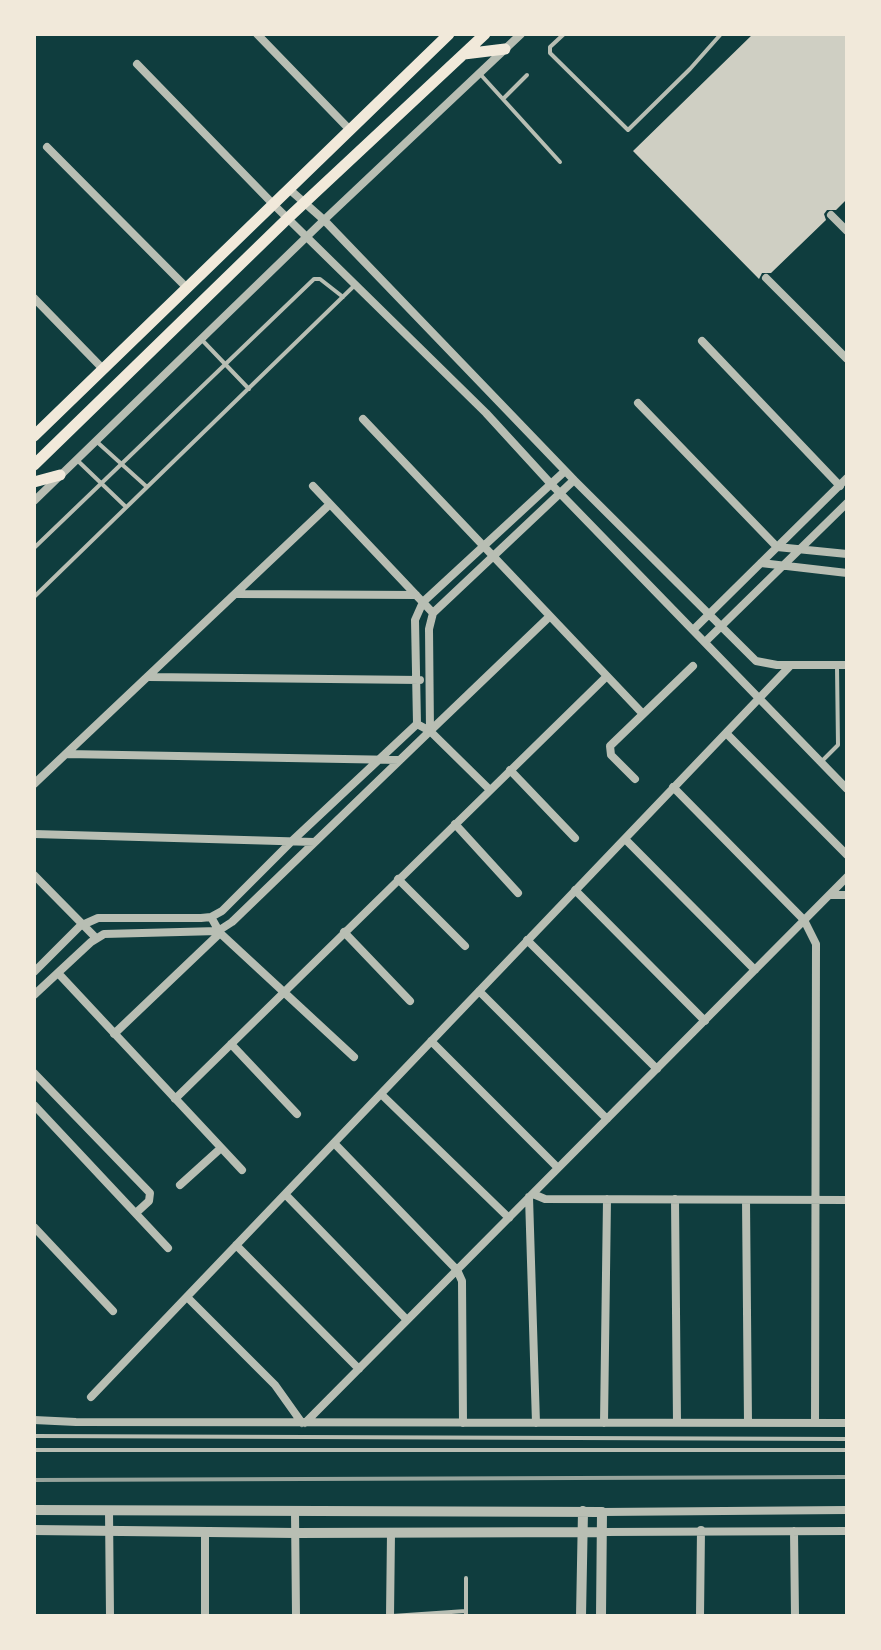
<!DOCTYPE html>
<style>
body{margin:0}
#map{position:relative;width:881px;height:1650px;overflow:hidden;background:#0f3d3e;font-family:Merriweather,serif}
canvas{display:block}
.frame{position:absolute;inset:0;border:36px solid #f1e9da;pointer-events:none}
</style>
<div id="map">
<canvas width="881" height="1650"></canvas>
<div class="frame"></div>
</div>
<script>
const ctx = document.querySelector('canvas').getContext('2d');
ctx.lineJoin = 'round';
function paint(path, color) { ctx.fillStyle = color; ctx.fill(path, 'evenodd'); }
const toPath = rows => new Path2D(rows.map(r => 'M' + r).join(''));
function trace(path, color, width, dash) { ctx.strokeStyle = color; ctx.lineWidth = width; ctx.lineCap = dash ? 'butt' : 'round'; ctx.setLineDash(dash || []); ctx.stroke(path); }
paint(toPath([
 [753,34,847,34,847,199,836,210,827,210,824,214,826,220,771,273,762,273,759,279,633,151]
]), '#cfcfc3');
trace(toPath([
 [564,34,550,47,550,53,628,130,690,69,721,34],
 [481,75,560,162],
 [503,99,527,75],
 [203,341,249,389],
 [96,441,147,487],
 [78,461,126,507],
 [34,548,314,279,320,279,343,297],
 [34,597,356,284],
 [821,762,838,745,837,667],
 [34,1436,847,1439],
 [34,1450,847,1450],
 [392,1616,466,1611],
 [466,1616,466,1578]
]), '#b8beb3', 4);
trace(toPath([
 [257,34,350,130],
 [137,64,273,204,486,413,551,484,847,789],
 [47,147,187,288],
 [289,189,324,220,574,480,756,661,777,665,847,665],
 [831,215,847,231],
 [766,278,847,359],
 [34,298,103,369],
 [702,341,840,486],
 [638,403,777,547,847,554],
 [363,419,643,714],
 [313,486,433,613],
 [34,501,324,220,521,34],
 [761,563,847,573],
 [237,594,416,595],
 [693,630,847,478],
 [705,642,847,503],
 [149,677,420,680],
 [417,724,430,731,490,790],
 [430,731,550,616],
 [726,733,847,855],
 [67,754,399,760],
 [510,770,575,838],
 [635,779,611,755,610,746,693,666],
 [34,784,330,504],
 [673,787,804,920,816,944,815,1423],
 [455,824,518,893],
 [34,834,314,842],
 [625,839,755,970],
 [34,875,96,938],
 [398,879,465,946],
 [575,890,705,1021],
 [830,895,847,895],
 [211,917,220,933,354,1057],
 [344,932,410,1001],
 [527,940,657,1069],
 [34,972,80,926,98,918,201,918,211,917,222,911,293,840,417,724,415,620,423,602,565,471],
 [58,973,242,1170],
 [479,991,607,1119],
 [34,995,91,942,104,934,218,931,232,922,430,731,429,629,433,613,574,480],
 [114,1034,220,933],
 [431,1041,558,1168],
 [231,1044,297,1114],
 [34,1073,150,1193,149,1201,137,1212],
 [381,1094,509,1218],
 [175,1099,607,676],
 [34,1105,168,1248],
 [334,1143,457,1270,462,1281,463,1423],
 [180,1185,221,1148],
 [285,1194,407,1320],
 [533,1194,545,1199,847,1200],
 [529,1197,536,1423],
 [675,1199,677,1423],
 [746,1200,748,1423],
 [34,1227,113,1311],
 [236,1245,359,1369],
 [187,1297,275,1385,302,1423],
 [91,1397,790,666],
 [34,1420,76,1422,847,1423],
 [305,1423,847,877],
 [604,1423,607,1199],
 [109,1511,110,1616],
 [295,1512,296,1616],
 [602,1512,847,1510],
 [794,1531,795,1616],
 [602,1532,847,1531],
 [205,1616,205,1532],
 [390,1616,391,1533],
 [700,1616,701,1530]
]), '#b8beb3', 8);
trace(toPath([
 [34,1510,602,1512,601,1616],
 [34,1530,296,1533,602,1532],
 [581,1616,583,1511]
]), '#b8beb3', 10);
trace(toPath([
 [464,54,505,49],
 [34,436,449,34],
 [34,465,288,218,485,34],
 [34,482,60,475]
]), '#f1e9da', 11);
trace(toPath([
 [34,1480,847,1477]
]), '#97a49c', 4);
</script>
